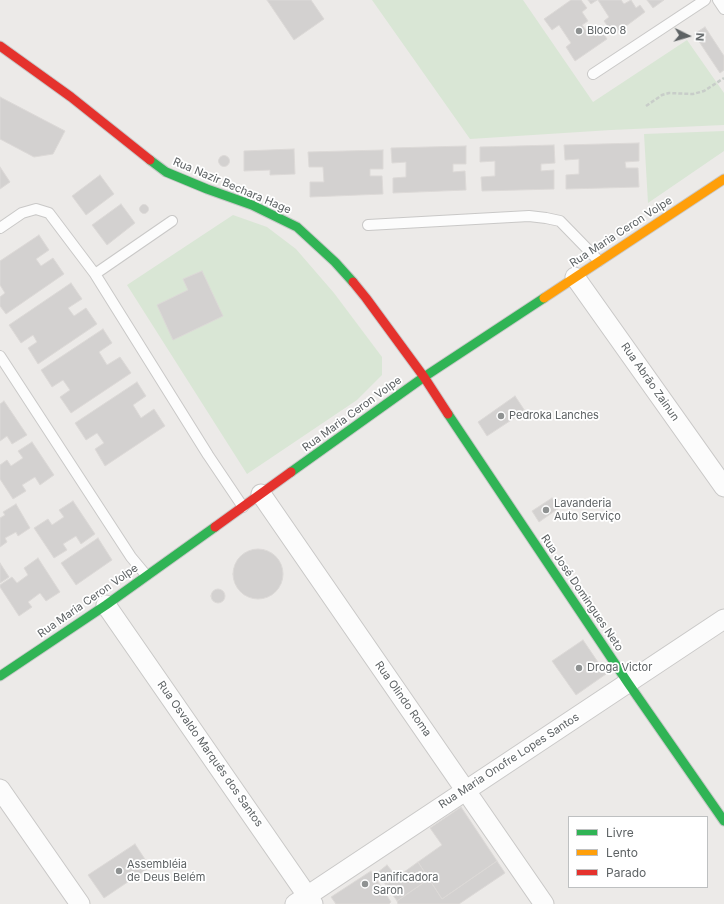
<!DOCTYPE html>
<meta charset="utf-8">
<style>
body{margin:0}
#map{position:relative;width:724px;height:904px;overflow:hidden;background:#eceae8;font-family:Inter,sans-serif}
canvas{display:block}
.legend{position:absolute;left:568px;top:816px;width:140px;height:72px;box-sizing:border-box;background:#fff;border:1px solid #bec0c1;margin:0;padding:5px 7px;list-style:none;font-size:12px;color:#5d6264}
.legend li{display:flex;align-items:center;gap:8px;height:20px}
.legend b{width:20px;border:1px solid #bec0c1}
.north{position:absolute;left:668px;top:16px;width:40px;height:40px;-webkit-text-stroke:3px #fff;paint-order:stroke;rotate:95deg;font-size:11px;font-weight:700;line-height:16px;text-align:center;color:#5d6264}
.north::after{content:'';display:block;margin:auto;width:14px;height:18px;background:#5d6264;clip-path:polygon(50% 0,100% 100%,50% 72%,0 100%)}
</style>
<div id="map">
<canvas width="724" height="904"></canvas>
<ul class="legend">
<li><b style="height:5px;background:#30b455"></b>Livre</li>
<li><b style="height:5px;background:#ff9f0a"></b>Lento</li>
<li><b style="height:5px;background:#e5322d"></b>Parado</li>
</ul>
<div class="north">N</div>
</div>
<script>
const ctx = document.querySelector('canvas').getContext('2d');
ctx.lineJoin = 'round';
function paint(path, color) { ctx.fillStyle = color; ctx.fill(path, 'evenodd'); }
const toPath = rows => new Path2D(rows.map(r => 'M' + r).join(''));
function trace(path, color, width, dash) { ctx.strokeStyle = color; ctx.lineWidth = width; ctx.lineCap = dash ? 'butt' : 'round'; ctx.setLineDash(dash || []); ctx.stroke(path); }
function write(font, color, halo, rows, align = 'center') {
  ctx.font = font + ' Inter,sans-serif'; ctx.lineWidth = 3.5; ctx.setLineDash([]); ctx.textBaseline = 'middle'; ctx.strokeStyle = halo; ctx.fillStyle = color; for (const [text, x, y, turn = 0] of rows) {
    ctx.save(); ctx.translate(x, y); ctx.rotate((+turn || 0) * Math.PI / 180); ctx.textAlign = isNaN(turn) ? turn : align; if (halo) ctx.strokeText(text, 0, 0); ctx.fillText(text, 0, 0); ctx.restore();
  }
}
paint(toPath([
 [372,0,523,0,593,102,687,40,724,93,724,125,611,130,470,139],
 [724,131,724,151,648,203,644,134],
 [233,215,267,227,296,249,334,293,382,357,382,375,357,400,247,474,127,285]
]), '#d9e6d5');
const building = toPath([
 [267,0,311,0,324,19,294,40,267,0],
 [571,0,581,0,587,8,582,12,588,21,582,25,586,30,593,25,598,33,602,31,607,39,575,61,566,47,571,43,559,25,552,30,544,19,571,0],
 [588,0,597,0,591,4,588,0],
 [598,0,621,0,624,4,631,0,636,8,640,5,645,12,614,35,604,21,609,17,598,0],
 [647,0,664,0,653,8,647,0],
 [705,27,724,56,724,70,720,73,694,34,705,27],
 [0,97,65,131,53,154,34,157,0,139,0,97],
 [639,143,639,161,625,162,626,168,638,168,639,187,566,189,566,175,579,174,579,159,565,160,564,145,639,143],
 [554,145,555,163,541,164,541,171,554,170,554,189,482,191,481,177,495,176,495,161,480,162,480,147,554,145],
 [466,146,466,164,453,164,453,172,465,171,466,190,393,193,393,178,406,177,406,162,392,163,391,148,466,146],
 [294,149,295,174,270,175,270,170,244,171,244,151,294,149],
 [383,150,383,169,370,169,370,176,382,176,383,194,310,197,310,182,324,182,323,167,309,167,308,152,383,150],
 '218.5 161a5.5 5.5 0 1 1 11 0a5.5 5.5 0 1 1-11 0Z',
 [0,167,10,182,0,189,0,167],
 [100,175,114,194,86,215,72,196,100,175],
 [121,204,135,223,107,245,92,225,121,204],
 '139.5 209a4.5 4.5 0 1 1 9 0a4.5 4.5 0 1 1-9 0Z',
 [39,235,49,250,36,259,41,266,53,258,64,274,6,314,0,306,0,297,5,293,0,285,0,261,39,235],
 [202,271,223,316,173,340,157,305,188,290,183,279,202,271],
 [71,283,82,299,68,308,74,316,86,308,97,324,38,364,28,348,37,342,33,335,21,343,9,325,71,283],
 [103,329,112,343,99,352,107,365,120,357,131,373,71,413,60,397,70,390,63,380,52,387,41,370,103,329],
 [137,382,146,396,133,405,141,418,154,409,165,426,105,466,95,449,104,443,97,433,86,440,75,423,137,382],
 [515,396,525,411,487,436,478,422,515,396],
 [4,401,27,435,12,444,7,436,0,441,0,404,4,401],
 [32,442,54,475,40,485,35,477,22,485,26,491,13,499,0,479,0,465,7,460,11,466,23,458,18,451,32,442],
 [552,498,559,508,539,522,532,511,552,498],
 [73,501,95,534,81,544,76,536,63,544,67,550,54,558,34,528,48,519,52,525,64,517,59,510,73,501],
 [16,504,30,528,18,536,16,532,5,538,7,542,0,547,0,518,5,515,3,512,16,504],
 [98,538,112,560,76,585,61,563,98,538],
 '233 574a25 25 0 1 1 50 0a25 25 0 1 1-50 0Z',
 [38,558,60,592,46,601,40,593,28,602,32,607,19,616,0,587,0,585,12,577,17,583,28,575,24,568,38,558],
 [0,563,9,577,0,583,0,563],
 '211 596a7 7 0 1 1 14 0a7 7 0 1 1-14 0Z',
 [583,640,606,674,576,695,552,661,583,640],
 [461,807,497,861,442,899,418,862,442,845,430,828,461,807],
 [135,844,150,867,104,898,88,875,135,844],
 [497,861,505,873,459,904,398,904,397,901,429,879,442,899,497,861],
 [418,862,429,879,397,901,386,885,418,862],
 [387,865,397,877,386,885,377,873,387,865],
 [371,871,391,902,389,904,336,904,331,897,371,871]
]);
paint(building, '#d3d1d0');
trace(building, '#dcd9d7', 1);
const lane = toPath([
 [718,0,724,9],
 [593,74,705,0],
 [368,225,529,216,546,218,560,221,599,261],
 [0,228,22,213,36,209,49,213,95,274,208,455,243,507],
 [95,274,172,221],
 [0,356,131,557,146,575]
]);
const street = toPath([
 [575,277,724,487],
 [261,494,544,904],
 [106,605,313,904],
 [0,789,80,904],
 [295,904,724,619]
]);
const fast = toPath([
 [150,160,166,172,207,189,252,205,297,227,335,262,353,282],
 [448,414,628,683,724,821],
 [291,472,424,377,544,298],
 [0,676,106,605,215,527]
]);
const slow = toPath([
 [544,298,724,179]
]);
const jam = toPath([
 [0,46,71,97,150,160],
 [353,282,366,298,424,377,448,414],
 [215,527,291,472]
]);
trace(lane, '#c9c8c7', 12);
trace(street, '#c9c8c7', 21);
trace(fast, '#c8c8c8', 11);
trace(slow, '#c8c8c8', 11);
trace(jam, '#c8c8c8', 11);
trace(toPath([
 [646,106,662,95,669,93,693,94,704,91,724,78]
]), '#c8cdc9', 2.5, [4, 2]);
trace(lane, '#fcfcfc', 10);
trace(street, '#fcfcfc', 19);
trace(fast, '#30b455', 9);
trace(slow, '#ff9f0a', 9);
trace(jam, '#e5322d', 9);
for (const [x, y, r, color] of [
 [579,31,4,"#8f9292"],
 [501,416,4,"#8f9292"],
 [546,510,4,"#8f9292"],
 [579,668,4,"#8f9292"],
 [119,871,4,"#8f9292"],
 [365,884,4,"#8f9292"]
]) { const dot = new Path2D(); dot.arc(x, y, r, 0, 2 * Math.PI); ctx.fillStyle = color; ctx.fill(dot); trace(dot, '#fff', 1.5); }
write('11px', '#5d6264', '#fff', [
 ["Bloco 8",587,31],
 ["Pedroka Lanches",509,416],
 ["Lavanderia",554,504],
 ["Auto Serviço",554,517],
 ["Droga Victor",587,668],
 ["Assembléia",127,865],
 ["de Deus Belém",127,878],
 ["Panificadora",373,878],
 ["Saron",373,891]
], 'left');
write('11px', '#5d6264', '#fff', [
 ["Rua Nazir Bechara Hage",232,186,23],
 ["Rua Maria Ceron Volpe",621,232,-33],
 ["Rua Abrão Zainun",650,382,55],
 ["Rua Maria Ceron Volpe",352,414,-36],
 ["Rua José Domingues Neto",582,593,56],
 ["Rua Maria Ceron Volpe",88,601,-35],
 ["Rua Olindo Roma",403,699,55],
 ["Rua Osvaldo Marquês dos Santos",210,754,55],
 ["Rua Maria Onofre Lopes Santos",509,761,-33]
]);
</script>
